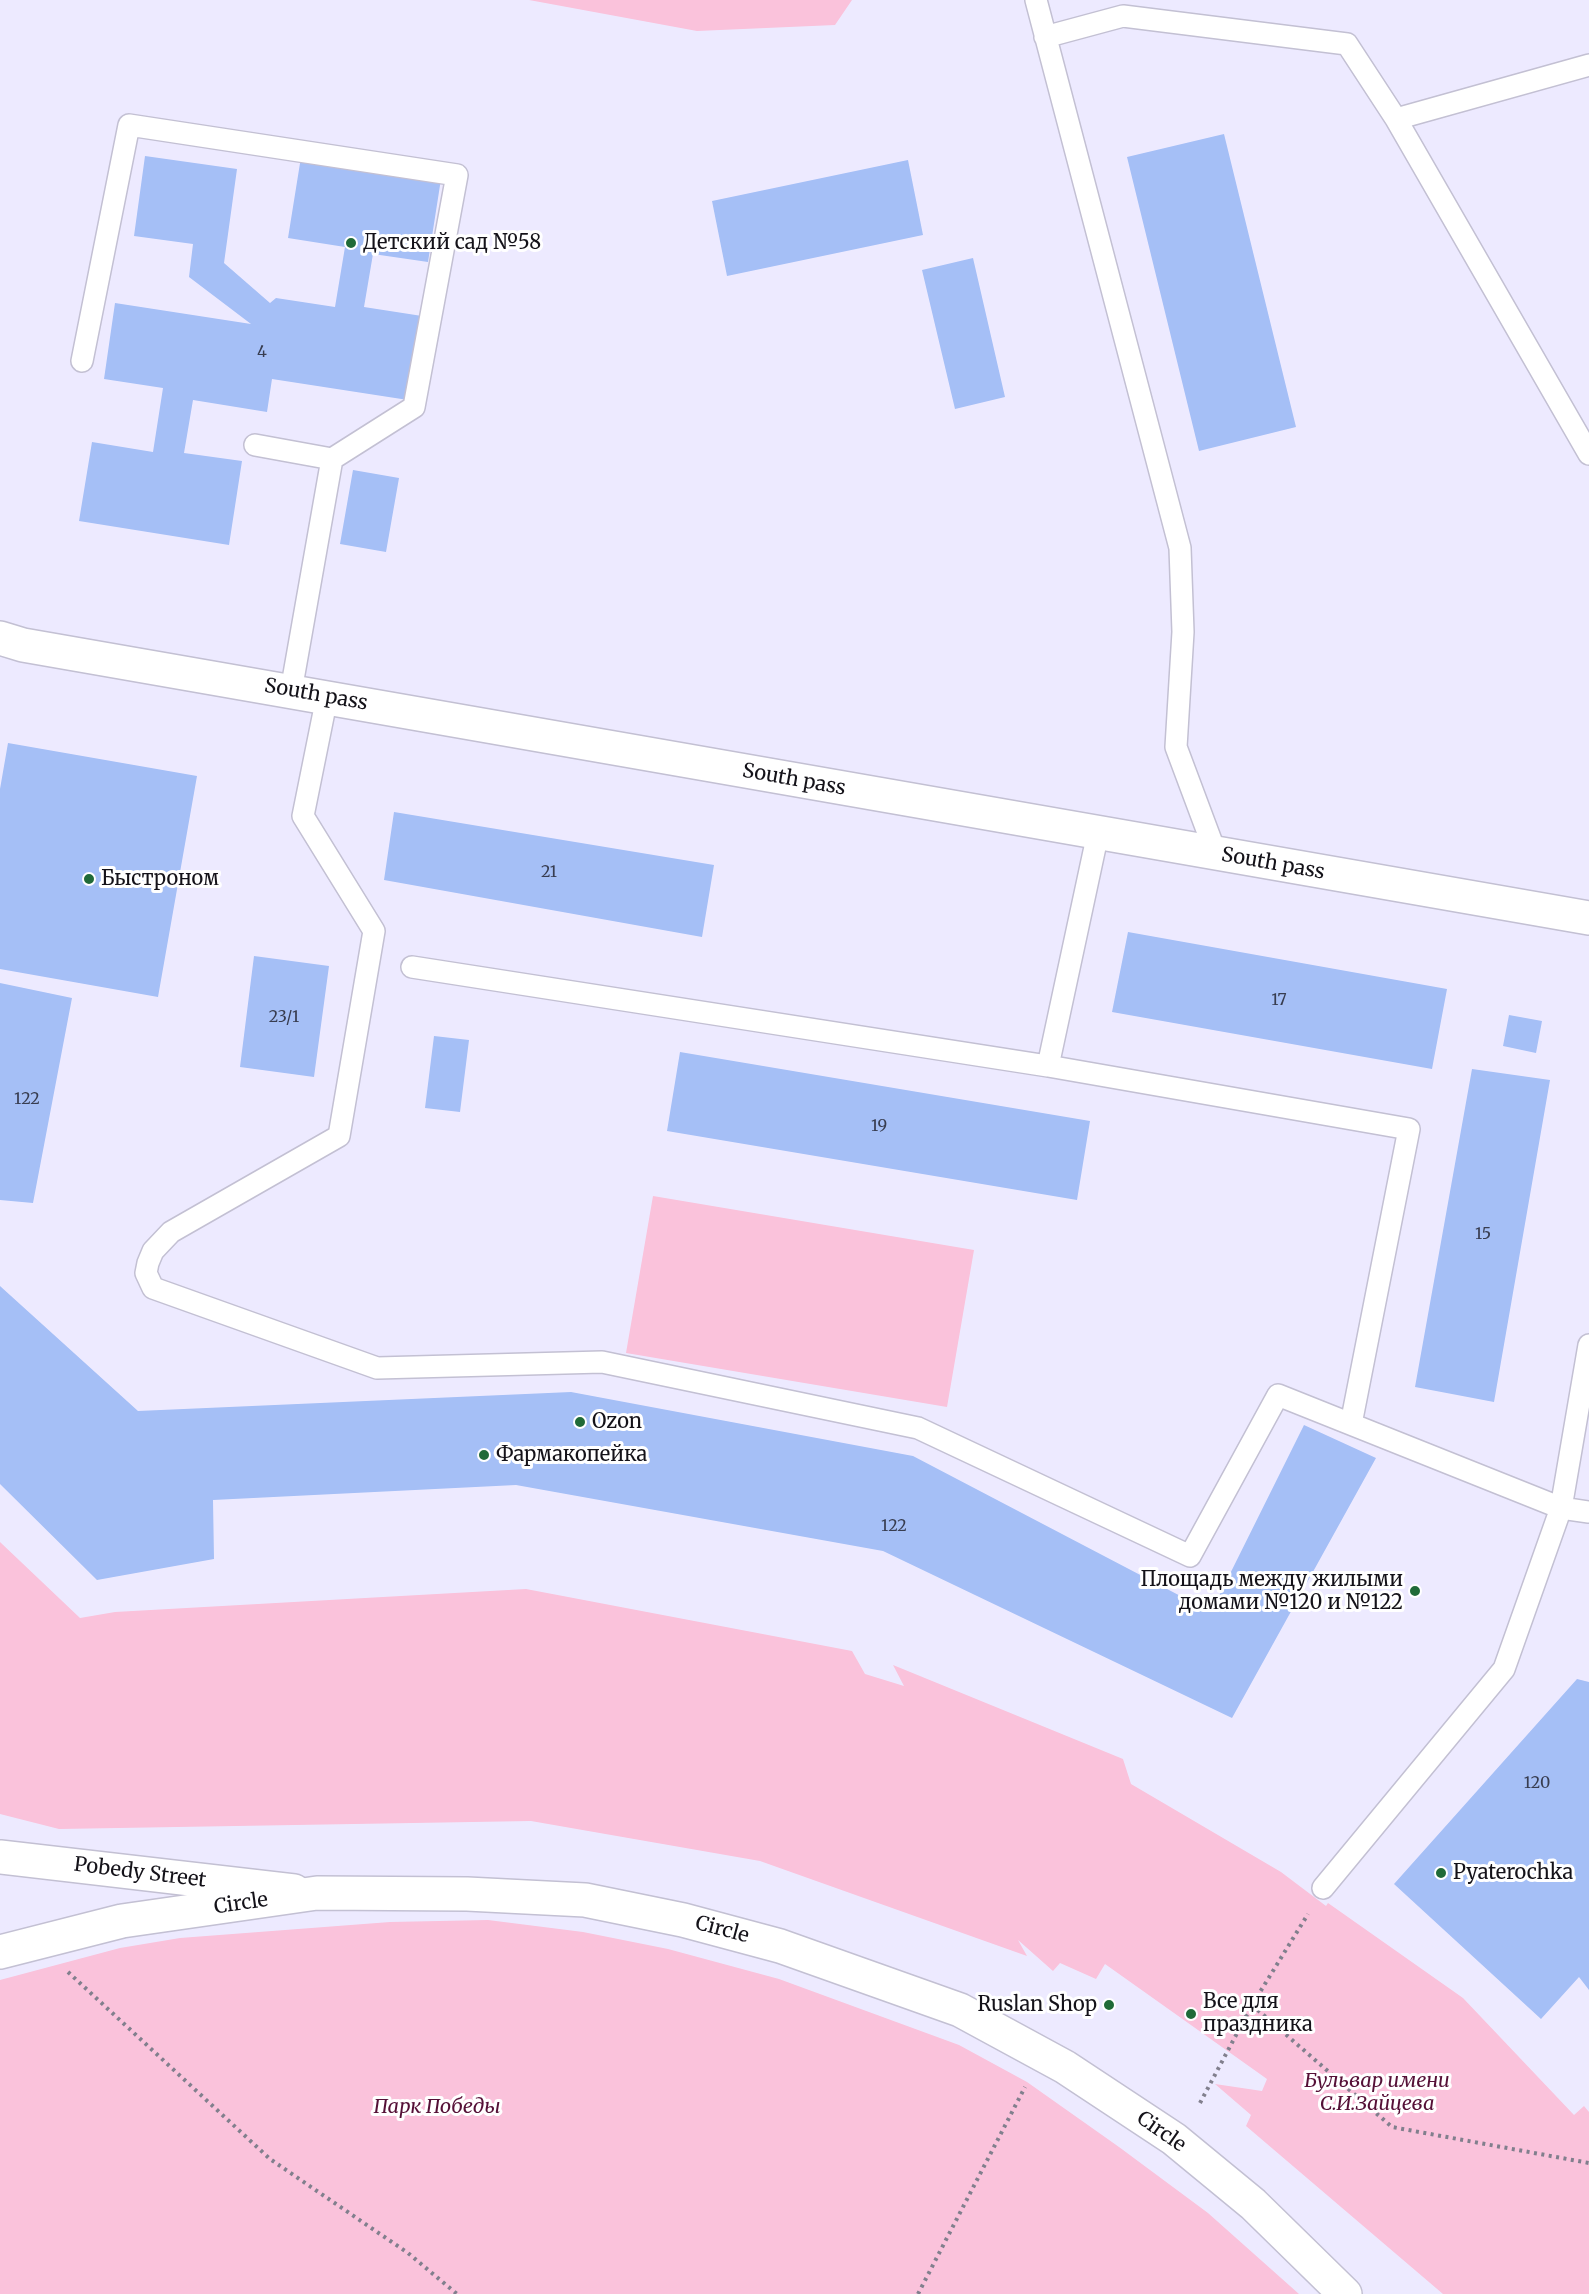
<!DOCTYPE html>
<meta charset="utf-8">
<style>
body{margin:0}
canvas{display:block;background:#edeaff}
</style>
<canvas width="1589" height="2294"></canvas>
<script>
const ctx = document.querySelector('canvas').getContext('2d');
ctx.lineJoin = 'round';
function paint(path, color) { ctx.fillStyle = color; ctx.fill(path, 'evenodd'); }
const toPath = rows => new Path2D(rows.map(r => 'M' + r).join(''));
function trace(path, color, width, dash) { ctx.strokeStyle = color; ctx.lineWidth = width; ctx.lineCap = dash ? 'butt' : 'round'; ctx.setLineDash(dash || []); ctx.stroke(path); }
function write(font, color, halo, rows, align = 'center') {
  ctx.font = font + ' Merriweather,serif'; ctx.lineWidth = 6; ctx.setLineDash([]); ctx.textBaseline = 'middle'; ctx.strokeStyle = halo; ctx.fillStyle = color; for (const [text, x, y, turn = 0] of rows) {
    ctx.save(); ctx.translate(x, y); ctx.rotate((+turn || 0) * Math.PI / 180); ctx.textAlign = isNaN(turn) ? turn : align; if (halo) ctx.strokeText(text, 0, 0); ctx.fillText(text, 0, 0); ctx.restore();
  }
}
paint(toPath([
 [529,0,852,0,835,25,697,31],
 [653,1196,974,1250,947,1407,626,1353],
 [0,1542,80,1618,115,1612,526,1589,852,1651,865,1674,904,1686,893,1665,1123,1759,1131,1784,1281,1872,1326,1906,1328,1903,1463,1998,1574,2115,1584,2106,1589,2112,1589,2294,1443,2294,1246,2126,1251,2115,1215,2084,1262,2091,1267,2079,1105,1964,1096,1979,1060,1963,1053,1971,1018,1940,1027,1956,760,1861,531,1821,59,1829,0,1814],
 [488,1920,583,1932,668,1949,779,1979,959,2045,1027,2082,1119,2147,1208,2213,1299,2294,0,2294,0,1980,120,1948,180,1938,390,1922]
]), '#fac2db');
paint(toPath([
 [1224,134,1296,427,1199,451,1127,157],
 [145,156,237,169,224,263,270,303,276,298,335,307,345,247,288,238,301,157,441,179,428,262,373,254,364,307,422,316,408,400,272,379,267,412,193,400,184,453,242,461,229,545,79,521,92,442,153,452,163,388,104,379,115,303,251,324,189,277,193,244,134,236],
 [908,160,923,235,727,276,712,201],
 [973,258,1005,397,955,409,922,270],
 [353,470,399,478,386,552,340,544],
 [8,743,197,776,158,997,0,969,0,789],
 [394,812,714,865,702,937,384,880],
 [1128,932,1447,989,1432,1069,1112,1012],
 [254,956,329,966,314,1077,240,1067],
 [0,983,72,998,33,1203,0,1200],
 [1509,1015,1542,1021,1536,1053,1503,1046],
 [434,1036,469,1040,460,1112,425,1108],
 [680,1052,1090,1121,1077,1200,667,1131],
 [1472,1069,1550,1080,1494,1402,1415,1387],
 [0,1286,138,1411,571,1392,913,1456,1211,1612,1304,1425,1376,1458,1232,1718,883,1551,516,1485,213,1500,214,1559,97,1580,0,1484],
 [1577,1679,1589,1682,1589,1990,1579,1977,1541,2019,1394,1884]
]), '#a5bff6');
const service = toPath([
 [1036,0,1180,548,1183,632,1176,747,1216,854],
 [1045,37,1123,16,1347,44,1396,119],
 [1589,65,1396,119,1589,454],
 [82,361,129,125,457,175,414,407,332,459,291,691],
 [255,445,332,459],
 [327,697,303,816,374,931,339,1136,171,1232,153,1251,148,1263,146,1273,153,1288,377,1368,602,1362,918,1428,1190,1556,1278,1395,1561,1508,1589,1512],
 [412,967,1048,1066,1098,833],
 [1048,1066,1409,1129,1351,1424],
 [1323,1888,1504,1669,1561,1508,1589,1345]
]);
const minor = toPath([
 [0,638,23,645,1589,918]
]);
const tertiary = toPath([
 [0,1857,294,1891]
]);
const primary = toPath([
 [0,1952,122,1921,317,1893,467,1894,585,1900,683,1920,780,1946,960,2010,1065,2067,1174,2139,1253,2204,1345,2294]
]);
trace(service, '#c3c0d3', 24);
trace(minor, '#c3c0d3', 36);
trace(tertiary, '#c3c0d3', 36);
trace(primary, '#c3c0d3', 36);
trace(toPath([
 [68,1972,270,2159,408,2253,457,2294],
 [1252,2005,1392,2127,1589,2163],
 [1200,2103,1252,2005,1308,1914],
 [918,2294,1025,2087]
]), '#817f8d', 4, [3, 4.5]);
trace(service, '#fff', 21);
trace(minor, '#fff', 33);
trace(tertiary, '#fff', 33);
trace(primary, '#fff', 33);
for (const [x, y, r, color] of [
 [351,243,6,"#206a38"],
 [89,879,6,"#206a38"],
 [580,1422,6,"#206a38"],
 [484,1455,6,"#206a38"],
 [1415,1591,6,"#206a38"],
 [1441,1873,6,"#206a38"],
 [1109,2005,6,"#206a38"],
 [1191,2014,6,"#206a38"]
]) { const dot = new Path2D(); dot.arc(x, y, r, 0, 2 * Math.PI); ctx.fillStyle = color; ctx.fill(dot); trace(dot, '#fff', 2); }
write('16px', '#383d50', null, [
 ["4",262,352],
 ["21",549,872],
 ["17",1279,1000],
 ["23/1",284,1017],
 ["122",27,1099],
 ["19",879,1126],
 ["15",1483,1234],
 ["122",894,1526],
 ["120",1537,1783]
]);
write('20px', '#141219', '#fff', [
 ["Детский сад №58",363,243],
 ["Быстроном",101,879],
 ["Ozon",592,1422],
 ["Фармакопейка",496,1455],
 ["Площадь между жилыми",1403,1580,"right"],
 ["домами №120 и №122",1403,1603,"right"],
 ["Pyaterochka",1453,1873],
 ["Все для",1203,2002],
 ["праздника",1203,2025],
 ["Ruslan Shop",1097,2005,"right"]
], 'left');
write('20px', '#141219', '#fff', [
 ["South pass",316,695,10],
 ["South pass",794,780,10],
 ["South pass",1273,864,10],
 ["Pobedy Street",140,1873,7],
 ["Circle",241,1904,-8],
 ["Circle",722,1930,15],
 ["Circle",1161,2132,35]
]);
write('italic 20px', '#551037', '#fff', [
 ["Бульвар имени",1377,2081],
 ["С.И.Зайцева",1377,2104],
 ["Парк Победы",437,2107]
]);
</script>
